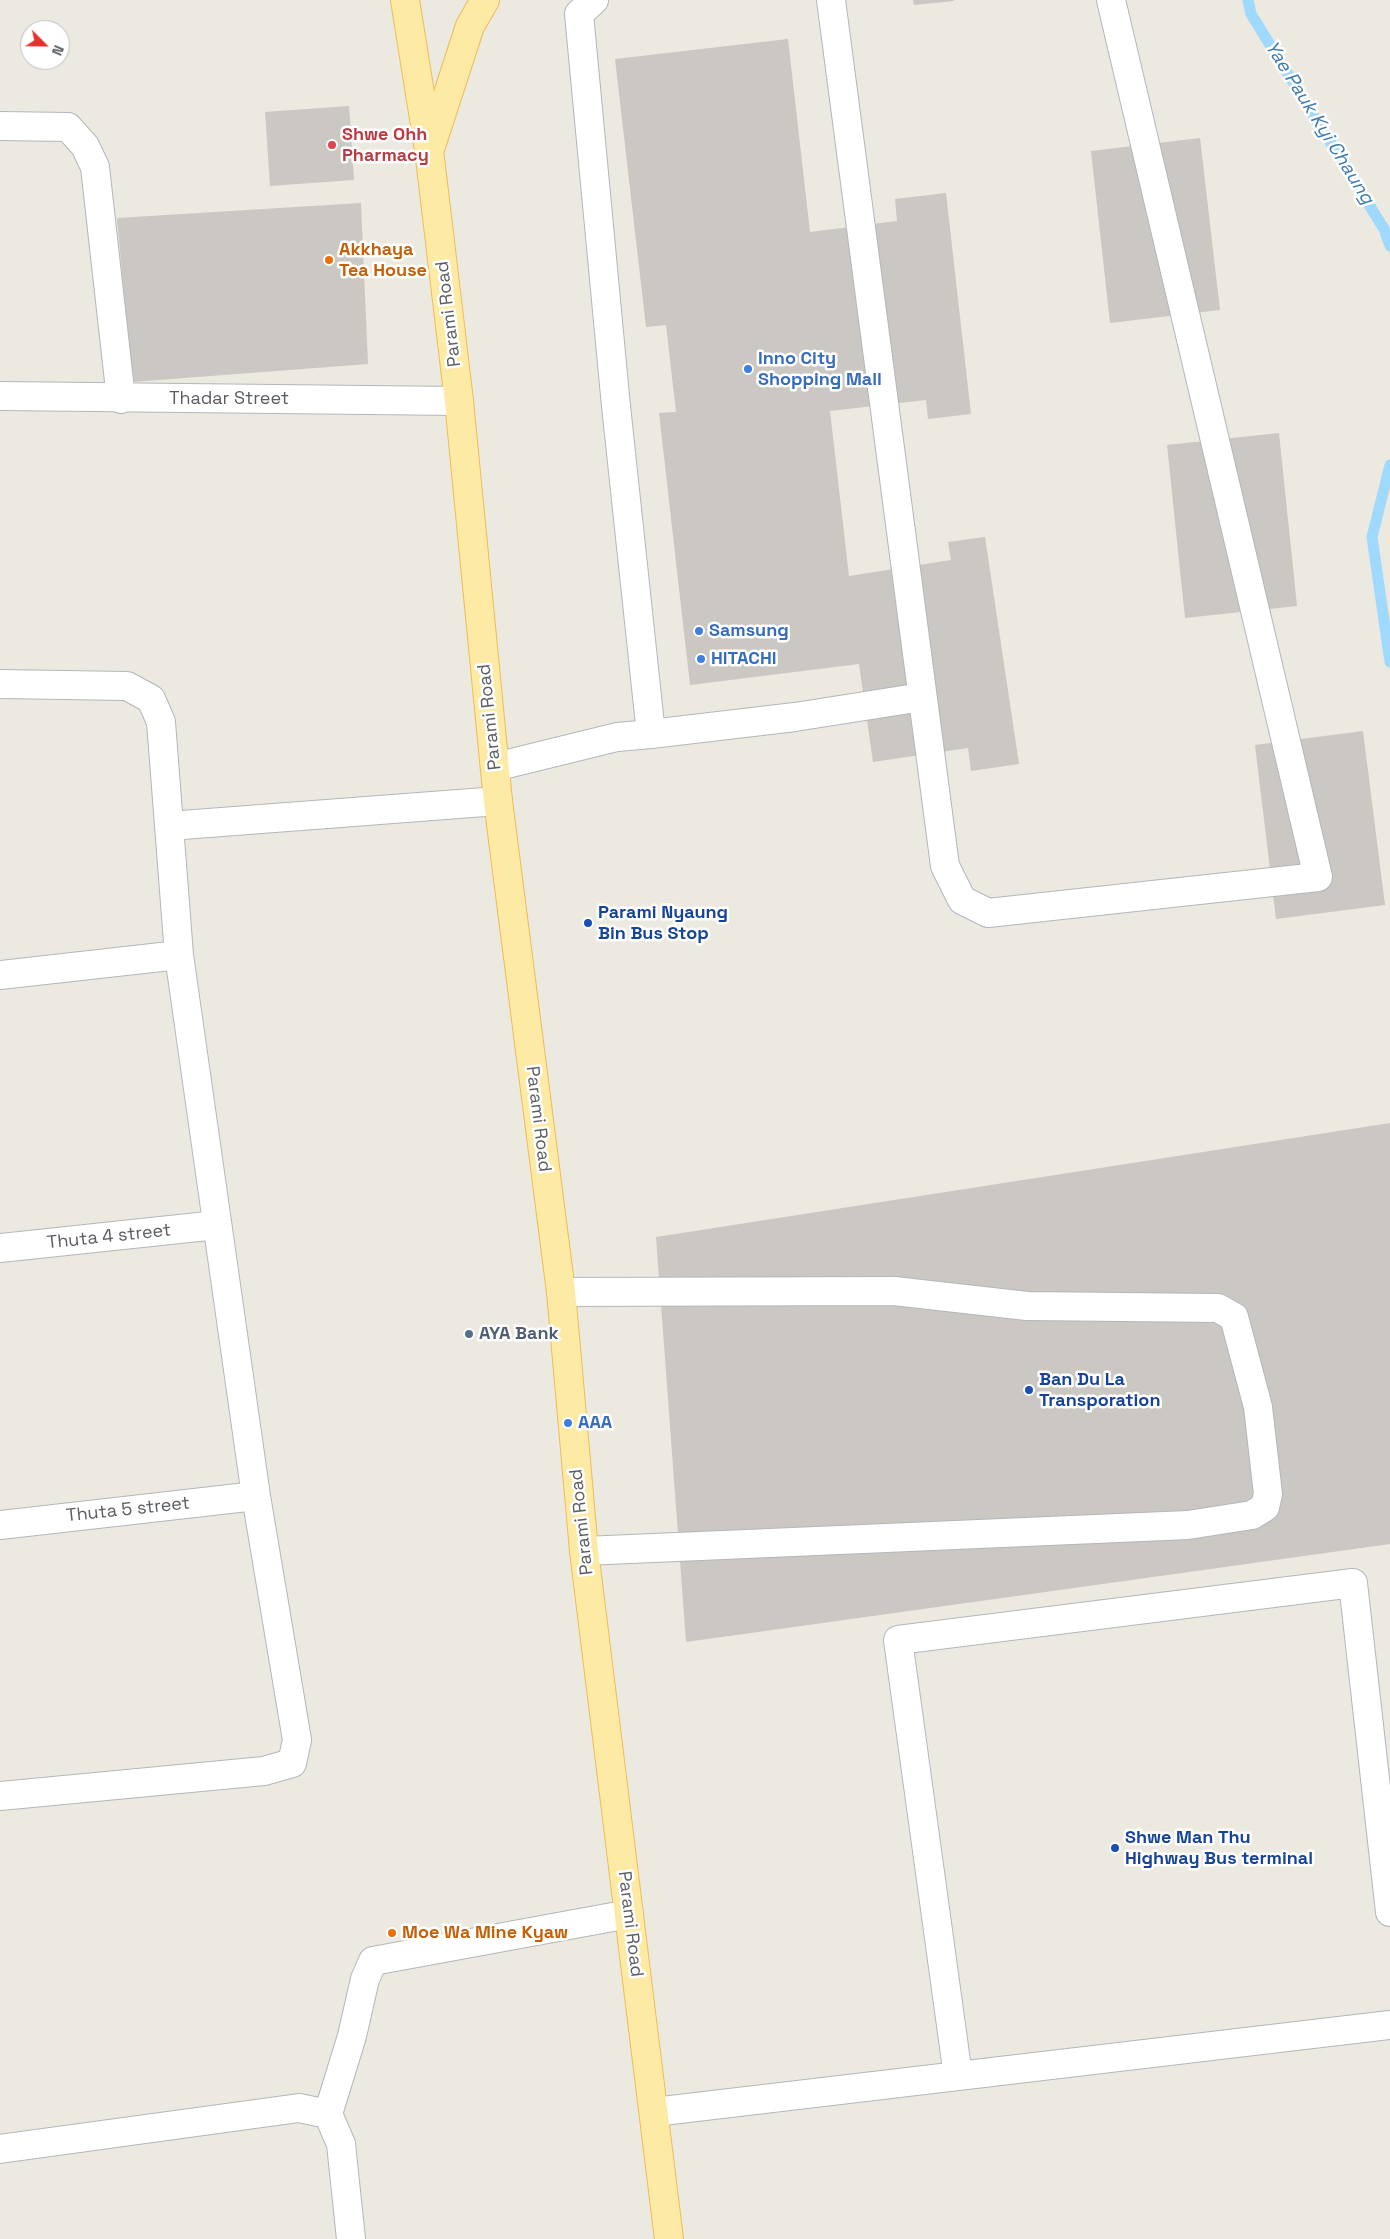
<!DOCTYPE html>
<style>
body{margin:0}
#map{position:relative;width:1390px;height:2239px;overflow:hidden;background:#ece9e0;font-family:"Space Grotesk",sans-serif}
canvas{display:block}
.north{position:absolute;left:20px;top:20px;width:50px;height:50px;box-sizing:border-box;background:#fff;border:1px solid #bdbec0;border-radius:50%;rotate:113deg;font-size:14px;font-weight:700;line-height:20px;text-align:center;color:#595d61}
.north::after{content:'';display:block;margin:auto;width:18px;height:22px;background:#e5312d;clip-path:polygon(50% 0,100% 100%,50% 72%,0 100%)}
</style>
<div id="map">
<canvas width="1390" height="2239"></canvas>
<div class="north">N</div>
</div>
<script>
const ctx = document.querySelector('canvas').getContext('2d');
ctx.lineJoin = 'round';
const toPath = rows => new Path2D(rows.map(r => 'M' + r).join(''));
function trace(path, color, width, dash) { ctx.strokeStyle = color; ctx.lineWidth = width; ctx.lineCap = dash ? 'butt' : 'round'; ctx.setLineDash(dash || []); ctx.stroke(path); }
function paint(path, color) { ctx.fillStyle = color; ctx.fill(path, 'evenodd'); }
function write(font, color, halo, rows, align = 'center') {
  ctx.font = font + ' "Space Grotesk",sans-serif'; ctx.lineWidth = 5; ctx.setLineDash([]); ctx.textBaseline = 'middle'; ctx.strokeStyle = halo; ctx.fillStyle = color; for (const [text, x, y, turn = 0] of rows) {
    ctx.save(); ctx.translate(x, y); ctx.rotate((+turn || 0) * Math.PI / 180); ctx.textAlign = isNaN(turn) ? turn : align; if (halo) ctx.strokeText(text, 0, 0); ctx.fillText(text, 0, 0); ctx.restore();
  }
}
trace(toPath([
 [1248,0,1251,14,1384,229,1390,246],
 [1390,465,1372,537,1390,662]
]), '#9fd9fd', 11);
paint(toPath([
 [913,0,954,0,954,1,914,5],
 [788,39,810,232,897,221,895,199,946,193,971,414,928,419,926,400,830,411,849,576,951,560,948,542,985,537,1019,764,971,771,968,748,873,762,859,664,690,685,659,413,676,412,666,325,646,327,615,59],
 [349,106,354,180,270,186,265,112],
 [1200,138,1220,310,1110,323,1091,151],
 [361,203,368,364,132,382,117,218],
 [1279,433,1297,606,1185,618,1167,445],
 [1363,731,1385,905,1276,919,1255,745],
 [1390,1123,1390,1544,686,1642,656,1237]
]), '#cbc7c2');
const minor = toPath([
 [831,0,945,866,962,900,988,913,1318,877,1111,0],
 [0,126,68,127,85,146,95,167,121,399],
 [0,396,459,401],
 [0,684,127,686,151,699,161,722,179,955,256,1496,297,1740,292,1763,264,1771,0,1796],
 [651,734,795,717,922,697],
 [495,767,617,737,651,734,616,406,579,14,594,0],
 [169,826,498,801],
 [0,975,179,955],
 [0,1248,217,1225],
 [561,1292,894,1291,1027,1306,1218,1308,1234,1317,1258,1407,1268,1494,1265,1507,1252,1515,1188,1525,584,1551],
 [0,1525,256,1496],
 [958,2076,898,1640,1353,1583,1390,1912],
 [654,2112,1390,2025],
 [0,2149,299,2108,328,2114],
 [351,2239,341,2144,328,2114,352,2036,365,1979,373,1961,629,1914]
]);
const major = toPath([
 [405,0,429,150,459,401,498,801,561,1292,584,1551,669,2239],
 [431,146,470,26,485,0]
]);
trace(minor, '#b3b7bb', 30);
trace(major, '#eebc57', 30);
trace(minor, '#fff', 28);
trace(major, '#fdeaa4', 28);
for (const [x, y, r, color] of [
 [332,145,5,"#e0444e"],
 [329,260,5,"#e8710a"],
 [748,369,5,"#3f7fe0"],
 [699,631,5,"#3f7fe0"],
 [701,659,5,"#3f7fe0"],
 [588,923,5,"#1a4fb4"],
 [469,1334,5,"#5c6f8a"],
 [1029,1390,5,"#1a4fb4"],
 [568,1423,5,"#3f7fe0"],
 [1115,1848,5,"#1a4fb4"],
 [392,1933,5,"#e8710a"]
]) { const dot = new Path2D(); dot.arc(x, y, r, 0, 2 * Math.PI); ctx.fillStyle = color; ctx.fill(dot); trace(dot, '#fff', 2); }
write('bold 18px', '#be3a42', '#fff', [
 ["Shwe Ohh",342,135],
 ["Pharmacy",342,156]
], 'left');
write('bold 18px', '#c56008', '#fff', [
 ["Akkhaya",339,250],
 ["Tea House",339,271],
 ["Moe Wa Mine Kyaw",402,1933]
], 'left');
write('18px', '#595d61', '#fff', [
 ["Parami Road",449,314,-97],
 ["Thadar Street",229,399],
 ["Parami Road",490,717,-96],
 ["Parami Road",538,1119,83],
 ["Thuta 4 street",109,1237,-6],
 ["Thuta 5 street",128,1510,-6],
 ["Parami Road",582,1522,-96],
 ["Parami Road",630,1924,83]
]);
write('bold 18px', '#366cbe', '#fff', [
 ["Inno City",758,359],
 ["Shopping Mall",758,380],
 ["Samsung",709,631],
 ["HITACHI",711,659],
 ["AAA",578,1423]
], 'left');
write('bold 18px', '#164399', '#fff', [
 ["Parami Nyaung",598,913],
 ["Bin Bus Stop",598,934],
 ["Ban Du La",1039,1380],
 ["Transporation",1039,1401],
 ["Shwe Man Thu",1125,1838],
 ["Highway Bus terminal",1125,1859]
], 'left');
write('bold 18px', '#4e5e75', '#fff', [
 ["AYA Bank",479,1334]
], 'left');
write('italic 19px', '#3e7aae', '#fff', [
 ["Yae Pauk Kyi Chaung",1319,123,58]
]);
</script>
